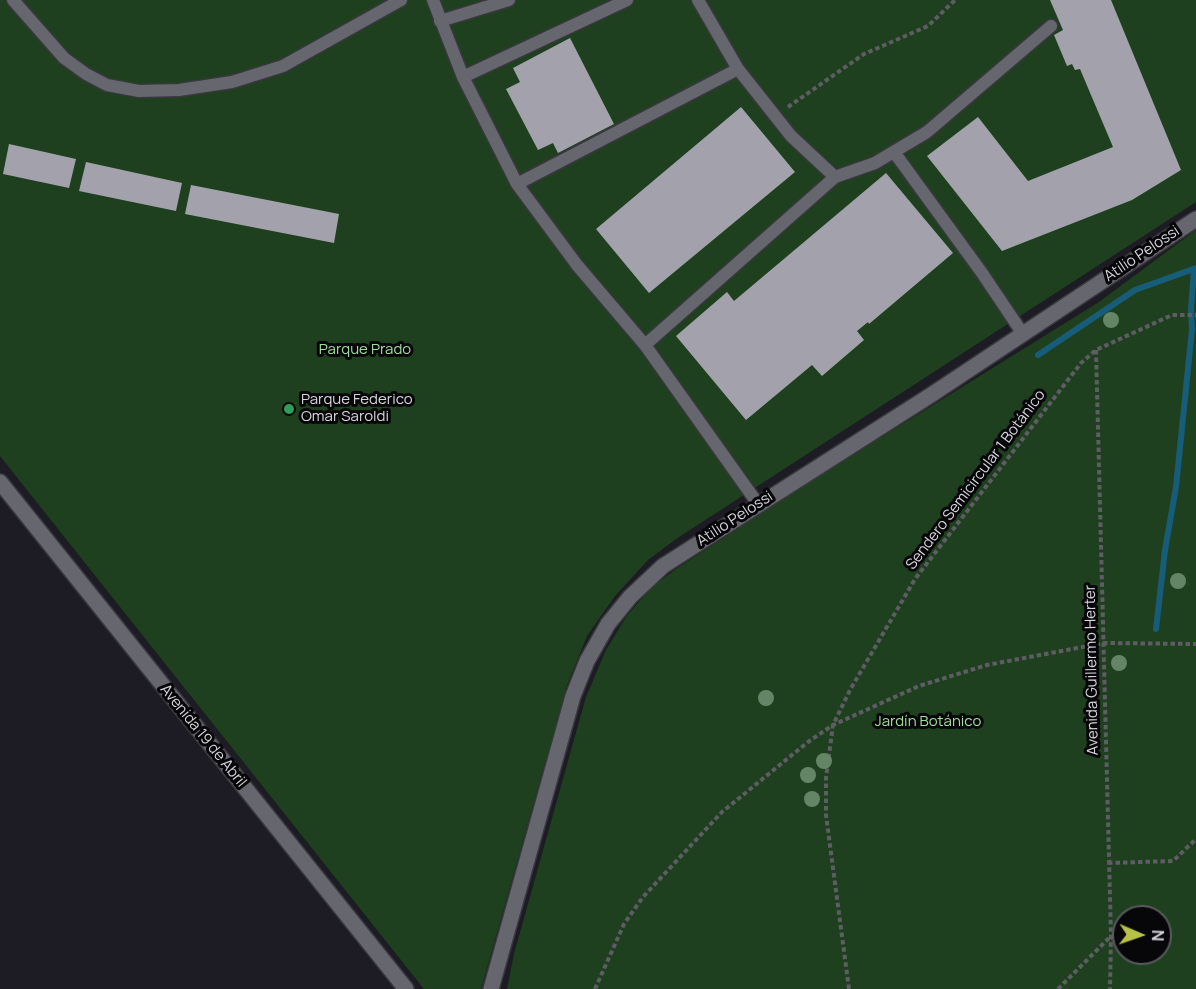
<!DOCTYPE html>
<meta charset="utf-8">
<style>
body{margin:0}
#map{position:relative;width:1196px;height:989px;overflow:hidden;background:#1d1c24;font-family:Manrope,sans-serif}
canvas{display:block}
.north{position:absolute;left:1112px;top:905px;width:60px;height:60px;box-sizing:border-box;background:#07070a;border:2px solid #5a595d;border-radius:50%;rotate:92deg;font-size:16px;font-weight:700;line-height:24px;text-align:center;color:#d6d5da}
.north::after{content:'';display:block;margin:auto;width:21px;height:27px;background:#b6c148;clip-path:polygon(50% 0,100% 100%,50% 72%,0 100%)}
</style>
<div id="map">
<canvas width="1196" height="989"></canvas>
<div class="north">N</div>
</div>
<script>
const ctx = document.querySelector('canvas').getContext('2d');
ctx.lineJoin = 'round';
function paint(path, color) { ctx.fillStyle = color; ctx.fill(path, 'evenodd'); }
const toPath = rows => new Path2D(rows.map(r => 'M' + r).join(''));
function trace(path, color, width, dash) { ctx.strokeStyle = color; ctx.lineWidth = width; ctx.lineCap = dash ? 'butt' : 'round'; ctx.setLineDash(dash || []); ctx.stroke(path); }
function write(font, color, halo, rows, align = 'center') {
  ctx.font = font + ' Manrope,sans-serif'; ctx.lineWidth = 6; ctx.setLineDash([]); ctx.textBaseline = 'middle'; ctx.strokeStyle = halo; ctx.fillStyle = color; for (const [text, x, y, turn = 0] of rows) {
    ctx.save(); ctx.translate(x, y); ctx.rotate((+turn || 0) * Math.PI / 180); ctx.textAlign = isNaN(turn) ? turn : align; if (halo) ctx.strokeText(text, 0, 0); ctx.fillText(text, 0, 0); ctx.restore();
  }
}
paint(toPath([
 [0,0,1196,0,1196,202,676,539,648,560,615,596,587,636,567,685,481,989,424,989,0,456],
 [1196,230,1196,989,507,989,514,954,586,697,606,650,626,617,652,587,676,569,814,479,1099,302],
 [1124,917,1160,917,1160,953,1124,953]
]), '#1f401f');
trace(toPath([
 [1038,355,1135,290,1196,268],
 [1156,629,1165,550,1176,487,1192,329,1191,309,1194,269]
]), '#175d79', 6);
paint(toPath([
 [1050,0,1111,0,1181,170,1132,200,1002,251,927,156,978,117,1028,181,1113,147,1080,69,1075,70,1072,64,1067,66,1054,35,1063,30],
 [570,38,614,124,558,153,553,143,538,150,506,89,520,82,513,68],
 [741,107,795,172,649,293,596,229],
 [9,144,76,159,69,188,3,174],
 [86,162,182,183,176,211,79,191],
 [886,173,953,253,869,324,868,322,857,331,864,340,822,376,812,365,746,420,676,336,727,292,734,301],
 [191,185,339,214,334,243,185,214]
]), '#a3a2ac');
const service = toPath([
 [13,0,64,58,86,74,107,85,139,91,179,90,232,82,283,66,401,0],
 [433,0,463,77,517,184,577,265,645,345,758,504],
 [698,0,738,69,791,136,835,177],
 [440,21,509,0],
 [463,77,627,0],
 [894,152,982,273,1023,334],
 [517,184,738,69],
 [645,345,835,177,875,163,927,132,1051,26]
]);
const minor = toPath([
 [491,989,573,696,587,661,608,624,630,597,663,566,931,395,1196,219]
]);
const tertiary = toPath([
 [0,482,406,989]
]);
trace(service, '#39383e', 15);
trace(minor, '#39383e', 18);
trace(tertiary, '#39383e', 18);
trace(toPath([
 [788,107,864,54,928,26,955,0],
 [1096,350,1111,936,1110,989],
 [1108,863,1173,861,1196,839],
 [595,989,624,924,643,897,722,812,808,742,833,725,919,686,987,665,1104,643,1196,644],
 [849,989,826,815,826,778,833,725,850,690,915,579,1081,363,1096,350,1172,315,1196,315],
 [1058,989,1110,937]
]), '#5e5d64', 4, [4.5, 3]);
trace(service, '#66666e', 12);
trace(minor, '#66666e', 15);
trace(tertiary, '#66666e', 15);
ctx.fillStyle = '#648666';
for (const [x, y] of [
 [1111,320],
 [1178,581],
 [1119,663],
 [766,698],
 [824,761],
 [808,775],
 [812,799]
]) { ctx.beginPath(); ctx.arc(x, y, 8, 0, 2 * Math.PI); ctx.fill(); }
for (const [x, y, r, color] of [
 [289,409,6,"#2e9e5b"]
]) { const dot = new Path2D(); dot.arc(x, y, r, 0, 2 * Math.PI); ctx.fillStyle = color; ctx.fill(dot); trace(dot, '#07070a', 2); }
write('15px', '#d6d5da', '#07070a', [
 ["Atilio Pelossi",1142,254,-34],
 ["Sendero Semicircular 1 Botánico",976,480,-53],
 ["Atilio Pelossi",735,519,-33],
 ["Avenida Guillermo Herter",1092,670,-91],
 ["Avenida 19 de Abril",203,736,51]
]);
write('15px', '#9fdd9c', '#07070a', [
 ["Parque Prado",365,350],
 ["Jardín Botánico",928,722]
]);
write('15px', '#d6d5da', '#07070a', [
 ["Parque Federico",301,400],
 ["Omar Saroldi",301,417]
], 'left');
</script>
